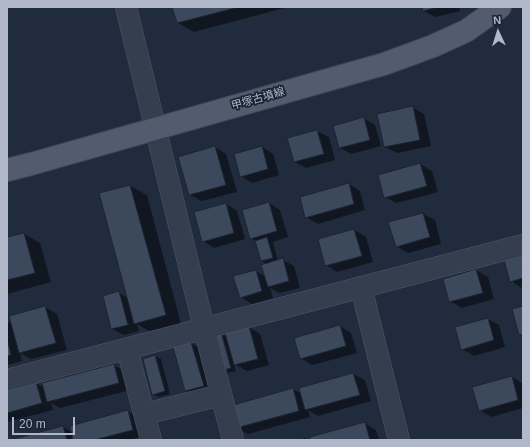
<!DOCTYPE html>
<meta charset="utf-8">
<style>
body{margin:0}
#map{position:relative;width:530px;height:447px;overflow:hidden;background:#202b3e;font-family:Helvetica,sans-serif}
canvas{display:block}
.frame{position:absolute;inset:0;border:8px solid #b0b8c9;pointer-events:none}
.north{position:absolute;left:478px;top:12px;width:40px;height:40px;-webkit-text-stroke:3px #1a2332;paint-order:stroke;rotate:356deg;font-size:11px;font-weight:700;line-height:16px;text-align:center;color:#b0b8c9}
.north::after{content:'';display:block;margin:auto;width:14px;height:18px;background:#b0b8c9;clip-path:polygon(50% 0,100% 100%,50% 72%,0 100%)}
.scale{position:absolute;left:12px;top:417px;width:63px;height:18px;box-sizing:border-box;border:2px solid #b0b8c9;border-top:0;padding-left:5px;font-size:12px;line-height:14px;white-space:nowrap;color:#b0b8c9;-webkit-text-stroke:3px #1a2332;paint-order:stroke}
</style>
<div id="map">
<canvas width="530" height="447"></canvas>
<div class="frame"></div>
<div class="north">N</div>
<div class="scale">20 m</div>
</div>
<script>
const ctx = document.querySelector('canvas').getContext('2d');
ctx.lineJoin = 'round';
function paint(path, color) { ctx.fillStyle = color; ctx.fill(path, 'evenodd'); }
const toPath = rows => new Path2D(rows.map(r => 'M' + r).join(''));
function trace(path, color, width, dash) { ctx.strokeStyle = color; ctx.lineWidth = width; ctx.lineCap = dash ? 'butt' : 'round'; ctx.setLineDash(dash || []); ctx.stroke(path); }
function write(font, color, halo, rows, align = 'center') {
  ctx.font = font + ' Helvetica,"Noto Sans JP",sans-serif'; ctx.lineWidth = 3.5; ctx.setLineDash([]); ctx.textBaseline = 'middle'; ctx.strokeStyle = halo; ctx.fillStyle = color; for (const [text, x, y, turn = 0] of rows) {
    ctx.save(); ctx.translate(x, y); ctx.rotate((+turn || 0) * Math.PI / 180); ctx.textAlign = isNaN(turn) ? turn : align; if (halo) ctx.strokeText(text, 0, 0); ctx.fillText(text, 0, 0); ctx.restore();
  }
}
paint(toPath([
 [173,7,288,7,194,32,178,23],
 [423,7,459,7,460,11,435,17,424,11],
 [412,107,424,114,431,146,397,153,385,147,378,114],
 [363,118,375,125,381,146,351,154,340,148,334,126],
 [317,131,329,137,335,160,306,168,295,162],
 [215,147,226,154,237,192,202,201,190,195],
 [262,147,273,154,279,175,252,183,241,176],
 [420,164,432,171,438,192,396,203,385,197,379,176],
 [349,184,360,191,365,210,318,224,306,217],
 [130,186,147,195,181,324,151,332,137,324,139,331,124,335,112,329,119,293,128,298,100,194],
 [269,203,280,210,288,237,273,242,278,261,283,260,294,266,300,288,280,293,270,288,273,298,252,304,241,297,256,271,265,276,267,264,262,261,256,241,251,238],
 [226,204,237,211,245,239,214,248,203,241],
 [423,214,435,220,441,244,408,253,396,246,390,223],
 [354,230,366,237,373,262,337,272,326,265],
 [24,234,40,243,51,282,7,294,7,238],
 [523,256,523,288,522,288,511,281],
 [476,270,488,277,494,299,462,308,450,301],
 [45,307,57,314,67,350,31,359,20,353,22,361,7,365,7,321,12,324],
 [488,319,499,325,505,347,474,356,462,349],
 [340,326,351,333,357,353,312,365,301,358],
 [249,327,260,334,269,365,247,371,234,364,236,371,227,373,221,370,221,333,227,337],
 [191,343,203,350,215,392,197,397,186,391],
 [155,356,161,359,170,394,159,397,153,394],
 [113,365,125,371,130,390,60,408,51,403,53,410,7,422,7,390,36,383,45,388],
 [353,374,365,380,371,401,318,416,308,410,310,417,248,434,237,428,293,389,302,394,300,388],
 [512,377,523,384,523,408,491,417,480,410],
 [128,411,139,418,144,436,129,440,14,440,63,427,72,432],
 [364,423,376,430,379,440,312,440],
 [305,438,309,440,297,440]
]), '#0007');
const building = toPath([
 [172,7,239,7,177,23,172,7],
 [422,7,439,7,423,11,422,7],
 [413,106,420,140,384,147,377,114,413,106],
 [364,117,370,140,339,148,333,126,364,117],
 [317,130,324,154,294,162,287,138,317,130],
 [215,146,226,185,189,195,178,157,215,146],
 [262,146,268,169,240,177,234,154,262,146],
 [420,163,427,186,384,198,378,175,420,163],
 [349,183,354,204,305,218,300,197,349,183],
 [130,185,166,315,134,324,99,193,130,185],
 [269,202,277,231,250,239,242,210,269,202],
 [226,203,234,233,202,242,194,212,226,203],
 [423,213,430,237,396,247,388,222,423,213],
 [354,229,362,256,325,266,318,239,354,229],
 [24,233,35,273,7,280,7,237,24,233],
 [267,237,273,258,261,261,255,241,267,237],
 [523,255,523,278,510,282,504,260,523,255],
 [283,258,289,281,268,287,261,265,283,258],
 [476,269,483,293,449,302,443,279,476,269],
 [256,270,262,291,240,298,233,276,256,270],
 [119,291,128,325,111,329,103,296,119,291],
 [45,306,56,343,19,353,9,316,45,306],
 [523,306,523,334,519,335,512,309,523,306],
 [488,318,494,340,461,350,455,327,488,318],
 [340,325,346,346,300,359,294,338,340,325],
 [249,326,258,359,234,365,225,333,249,326],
 [221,332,231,368,220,371,210,335,221,332],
 [7,338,11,355,7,356,7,338],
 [191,342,204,386,185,391,173,347,191,342],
 [155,355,165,391,152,395,143,359,155,355],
 [114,364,119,383,47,402,42,383,114,364],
 [353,373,360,395,305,410,299,388,353,373],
 [512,376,518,400,479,411,472,387,512,376],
 [36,382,42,403,7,413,7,389,36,382],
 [293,388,299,411,236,428,230,406,293,388],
 [128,410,133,430,94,440,73,440,70,426,128,410],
 [365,422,370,440,311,440,310,437,365,422],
 [63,426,67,440,10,440,63,426]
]);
paint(building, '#3c495d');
trace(building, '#1c2534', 1);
const minor = toPath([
 [126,7,204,328,233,440],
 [361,287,399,440],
 [127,349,151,440],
 [7,380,523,245],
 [145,414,221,395]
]);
const major = toPath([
 [7,170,31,164,384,64,433,46,466,31,500,7]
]);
trace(minor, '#505868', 22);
trace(major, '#3e4756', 24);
trace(minor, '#343e4e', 21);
trace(major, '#525c6e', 22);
write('11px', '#b0b8c9', '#1a2332', [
 ["甲塚古墳線",258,99,-16]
]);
</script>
